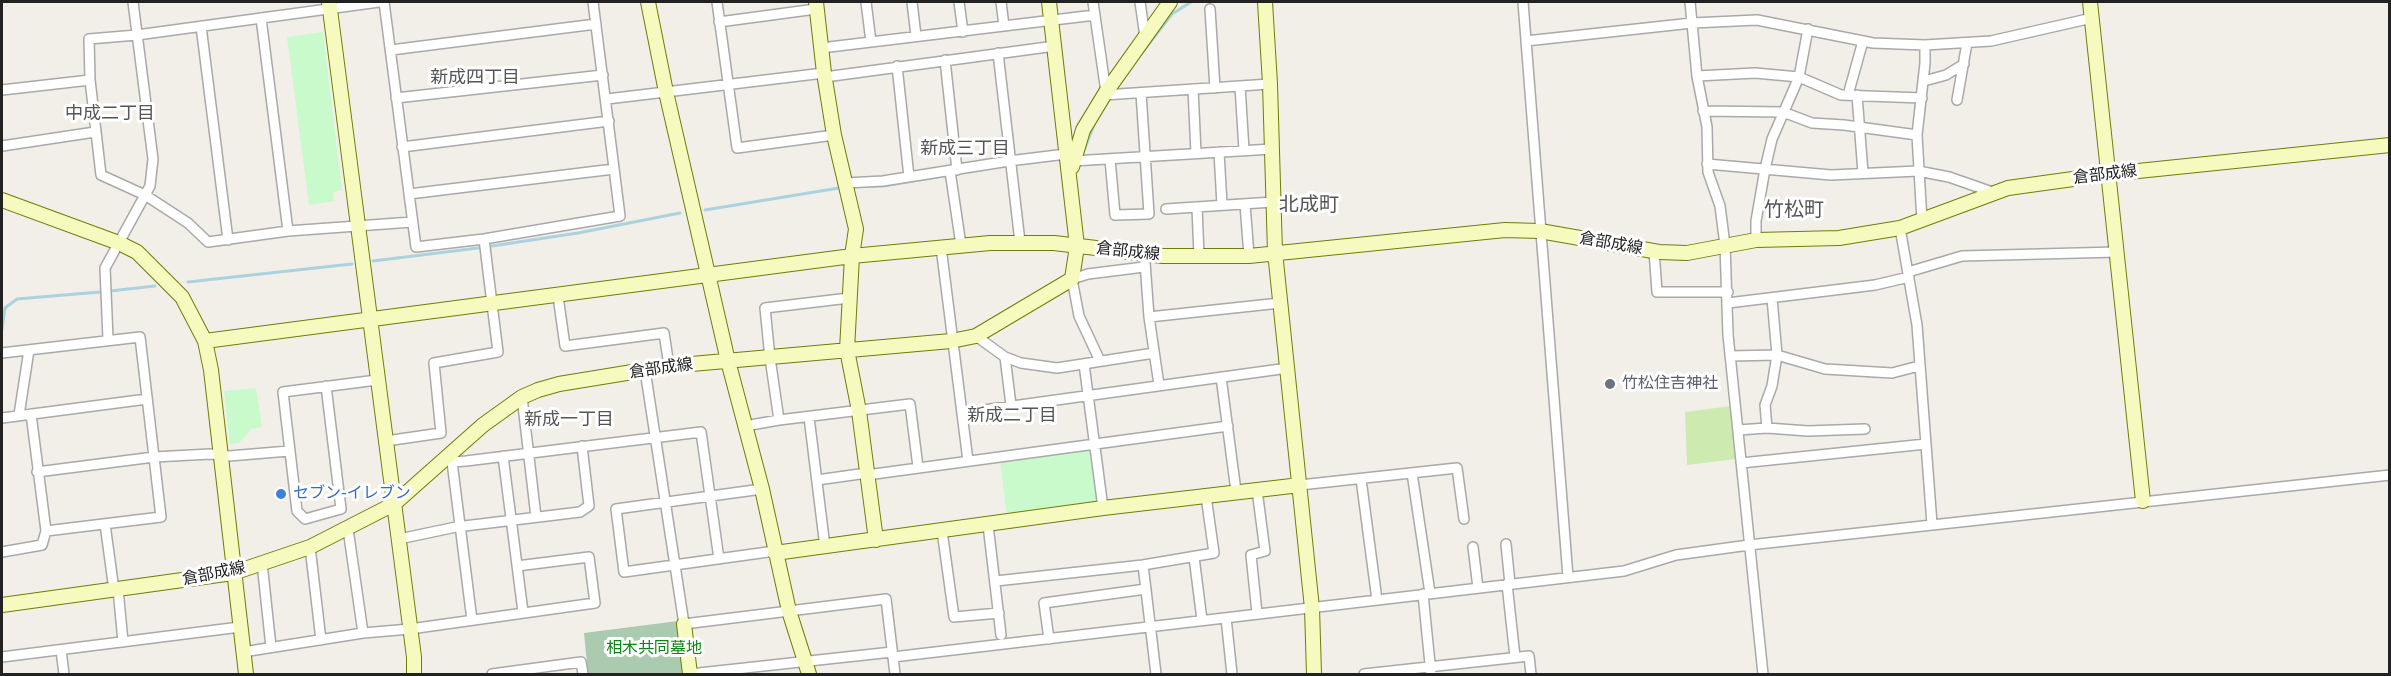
<!DOCTYPE html>
<meta charset="utf-8">
<style>
body{margin:0}
#map{position:relative;width:2391px;height:676px;overflow:hidden;background:#f2efe9;font-family:"DejaVu Sans",sans-serif}
canvas{display:block}
.frame{position:absolute;inset:0;border:3px solid #222;pointer-events:none}
</style>
<div id="map">
<canvas width="2391" height="676"></canvas>
<div class="frame"></div>
</div>
<script>
const ctx = document.querySelector('canvas').getContext('2d');
ctx.lineJoin = 'round';
function paint(path, color) { ctx.fillStyle = color; ctx.fill(path, 'evenodd'); }
const toPath = rows => new Path2D(rows.map(r => 'M' + r).join(''));
function trace(path, color, width, dash) { ctx.strokeStyle = color; ctx.lineWidth = width; ctx.lineCap = dash ? 'butt' : 'round'; ctx.setLineDash(dash || []); ctx.stroke(path); }
function write(font, color, halo, rows, align = 'center') {
  ctx.font = font + ' "DejaVu Sans","Noto Sans JP",sans-serif'; ctx.lineWidth = 6; ctx.setLineDash([]); ctx.textBaseline = 'middle'; ctx.strokeStyle = halo; ctx.fillStyle = color; for (const [text, x, y, turn = 0] of rows) {
    ctx.save(); ctx.translate(x, y); ctx.rotate((+turn || 0) * Math.PI / 180); ctx.textAlign = isNaN(turn) ? turn : align; if (halo) ctx.strokeText(text, 0, 0); ctx.fillText(text, 0, 0); ctx.restore();
  }
}
paint(toPath([
 [1731,406,1736,459,1687,465,1685,412]
]), '#cdebb0');
paint(toPath([
 [678,621,683,674,588,674,584,633]
]), '#aacbaf');
paint(toPath([
 [323,32,342,190,333,192,334,201,309,205,287,37],
 [256,388,262,427,251,429,239,443,230,444,224,391],
 [1089,448,1097,505,1007,518,1000,460]
]), '#c8facc');
trace(toPath([
 [1141,54,1172,14,1191,2],
 [1082,156,1095,122],
 [866,186,883,186,943,176],
 [705,210,839,188],
 [492,246,578,233,680,213],
 [373,261,478,248],
 [188,282,352,264],
 [110,291,155,286],
 [2,329,5,308,17,299,100,292]
]), '#aad3df', 3);
const street = toPath([
 [379,2,137,35,89,39,90,80,101,175,145,195,188,223,208,242,288,231,412,222],
 [384,2,416,247,484,239,620,216,593,2],
 [717,2,737,148,834,135],
 [866,2,871,42],
 [912,2,916,36],
 [959,2,963,32],
 [1001,2,1004,26],
 [1093,2,1106,92],
 [1140,2,1145,37],
 [1523,2,1568,577],
 [1690,2,1697,76,1707,127,1708,172,1720,206,1725,245,1728,335,1763,674],
 [1210,9,1215,88],
 [261,18,288,231],
 [719,22,816,9],
 [201,26,228,240],
 [1526,41,1692,23,1757,20,1873,43,1925,45,1991,41,2092,18],
 [821,48,1095,15],
 [391,50,596,24],
 [998,53,1020,242],
 [945,60,957,170],
 [897,66,909,177],
 [1697,76,1755,73,1799,77,1841,95,1922,98],
 [825,77,1055,46],
 [1924,81,1946,75,1964,64],
 [1240,86,1244,150],
 [1193,89,1196,153],
 [2,90,90,80],
 [1104,95,1270,84],
 [1848,95,1863,41],
 [1857,95,1863,173],
 [396,98,603,75],
 [607,99,824,73],
 [1957,100,1967,43],
 [1703,111,1783,112,1812,123,1844,125,1917,135],
 [2,146,95,132],
 [402,147,609,121],
 [1219,152,1222,205],
 [1110,159,1115,215,1149,214,1141,93],
 [1073,161,1272,149],
 [1707,164,1831,175,1918,171,1949,177,1995,193],
 [950,171,961,245],
 [846,183,883,181,1009,161,1066,154],
 [409,194,614,169],
 [1245,204,1249,256],
 [1197,207,1199,256],
 [1166,209,1273,202],
 [1922,221,1917,135,1925,63,1925,45],
 [1900,228,1917,325,1932,524],
 [1756,240,1756,221,1765,169,1772,139,1799,77,1808,29],
 [941,247,968,461],
 [1654,251,1657,292,1728,292],
 [1145,262,1149,317,1159,385],
 [1908,272,1962,256,2117,252],
 [558,296,565,346,664,333,669,366],
 [849,298,765,308,770,358,779,420,910,404,918,467],
 [1728,303,1875,285,1909,277],
 [1149,317,1280,303],
 [976,336,1005,357,1021,363,1057,368,1154,353],
 [108,339,105,268,150,186,153,159,133,2],
 [2,353,140,337,161,517,46,531],
 [1730,356,1777,355,1825,369,1892,373,1919,366],
 [1005,357,1011,405],
 [1100,361,1079,316,1072,279,1088,274,1144,267],
 [1084,364,1103,508],
 [645,370,684,624,886,599,895,674],
 [1221,377,1236,491],
 [326,386,341,509,305,519,297,511,283,392,377,380],
 [522,397,536,517],
 [962,413,1288,368],
 [19,415,29,350],
 [809,417,825,547],
 [2,418,147,399],
 [745,426,779,420],
 [1767,428,1765,405,1772,386,1777,355,1772,298],
 [1738,430,1767,428,1808,431,1865,429],
 [386,441,441,433,434,363,498,352,484,239],
 [503,456,523,612],
 [445,459,452,462,466,461,701,432,719,559],
 [452,462,472,620],
 [1741,463,1926,444],
 [37,472,154,457,210,454,229,456,289,451],
 [1412,473,1430,593],
 [867,475,1228,426],
 [1361,479,1377,600],
 [817,480,867,473],
 [1300,485,1457,468,1464,519],
 [762,489,616,509,624,572,775,551],
 [105,524,114,590],
 [988,525,1001,635],
 [348,529,363,633],
 [942,531,954,617,999,613],
 [399,539,456,527,580,512,589,506,582,446],
 [1506,544,1510,584],
 [310,547,321,640],
 [1473,547,1478,588],
 [2,552,42,545,46,531,31,414],
 [1194,557,1202,620],
 [262,563,271,647],
 [1143,565,1156,674],
 [996,581,1143,565,1214,553,1206,496],
 [1507,584,1515,657],
 [118,589,123,642],
 [1423,594,1431,674],
 [1257,613,1251,555,1265,551,1257,490],
 [1226,618,1232,674],
 [1049,639,1044,603,1146,589],
 [61,650,64,674],
 [243,652,363,633,410,629,595,603,589,557,517,566],
 [2,657,240,627],
 [893,657,1624,571,1676,555,1749,545,2390,475],
 [492,674,581,662,583,674],
 [690,674,892,652],
 [1364,674,1529,656,1531,674]
]);
const secondary = toPath([
 [329,2,414,657,414,674],
 [648,2,666,92,728,361,762,489,789,611,809,674],
 [816,2,824,73,834,135,856,229,852,256,847,350,859,411,876,540],
 [1265,2,1270,84,1275,252,1312,608,1314,674],
 [2090,2,2143,501],
 [1072,167,1083,130,1106,92,1170,2],
 [2,200,119,243,137,252,182,297,205,341,211,370,246,674],
 [205,341,852,256,990,243,1054,243,1163,256,1249,256,1505,230,1540,231,1659,252,1687,253,1756,240,1839,238,1900,228,2008,188,2109,174,2390,145],
 [775,553,1103,508,1300,485],
 [2,605,233,573,310,547,394,504,483,425,522,397,538,390,559,384,669,366,951,341,976,336,1072,279,1077,246,1049,2],
 [684,624,690,674]
]);
trace(street, '#a9a9a9', 12);
trace(secondary, '#707d05', 16);
trace(street, '#fff', 9);
trace(secondary, '#f7fabf', 14);
for (const [x, y, r, color] of [
 [1610,384,6,"#6b7280"],
 [281,494,6,"#3f7fe0"]
]) { const dot = new Path2D(); dot.arc(x, y, r, 0, 2 * Math.PI); ctx.fillStyle = color; ctx.fill(dot); trace(dot, '#fff', 2); }
write('16px', '#222', '#fff', [
 ["倉部成線",2105,175,-7],
 ["倉部成線",1611,244,10],
 ["倉部成線",1128,252,6],
 ["倉部成線",661,369,-8],
 ["倉部成線",214,574,-11]
]);
write('16px', '#5b616d', '#fff', [
 ["竹松住吉神社",1622,384]
], 'left');
write('16px', '#366cbe', '#fff', [
 ["セブン-イレブン",293,494]
], 'left');
write('16px', '#0c8416', '#fff', [
 ["相木共同墓地",654,649]
]);
write('18px', '#555', '#fff', [
 ["新成四丁目",475,78],
 ["中成二丁目",110,114],
 ["新成三丁目",965,149],
 ["新成二丁目",1012,416],
 ["新成一丁目",569,420]
]);
write('20px', '#555', '#fff', [
 ["北成町",1309,206],
 ["竹松町",1794,211]
]);
</script>
